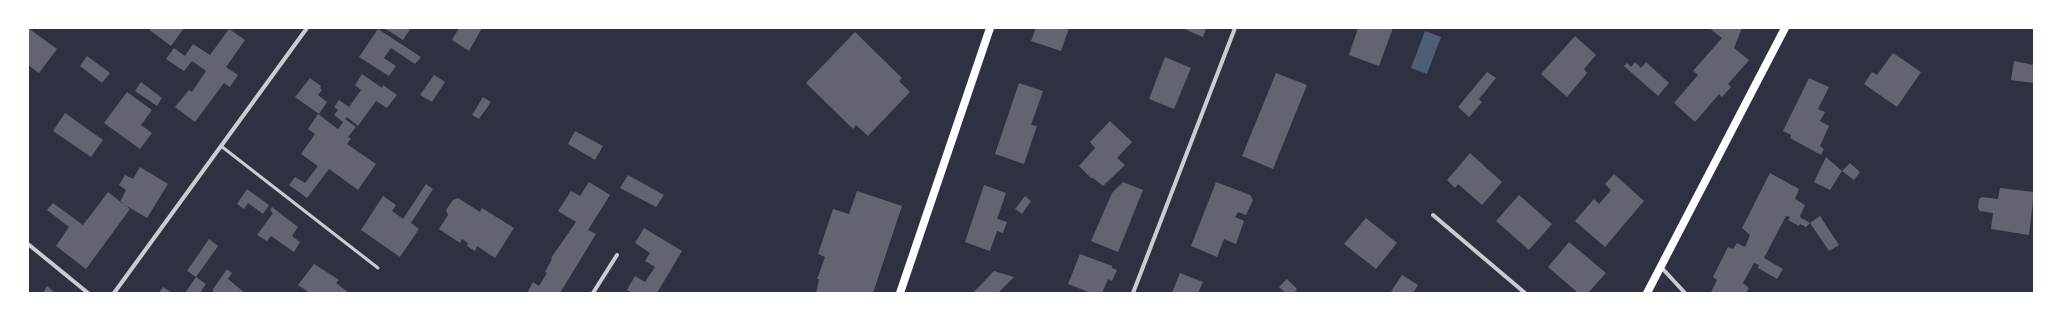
<!DOCTYPE html>
<style>
body{margin:0}
#map{position:relative;width:2062px;height:321px;overflow:hidden;background:#2d3142;font-family:Mulish,sans-serif}
canvas{display:block}
.frame{position:absolute;inset:0;border:29px solid #fff;pointer-events:none}
</style>
<div id="map">
<canvas width="2062" height="321"></canvas>
<div class="frame"></div>
</div>
<script>
const ctx = document.querySelector('canvas').getContext('2d');
ctx.lineJoin = 'round';
function paint(path, color) { ctx.fillStyle = color; ctx.fill(path, 'evenodd'); }
const toPath = rows => new Path2D(rows.map(r => 'M' + r).join(''));
function trace(path, color, width, dash) { ctx.strokeStyle = color; ctx.lineWidth = width; ctx.lineCap = dash ? 'butt' : 'round'; ctx.setLineDash(dash || []); ctx.stroke(path); }
paint(toPath([
 [1425,31,1441,37,1427,74,1411,68]
]), '#4f5d75');
paint(toPath([
 [28,28,57,49,39,73,28,65],
 [147,28,184,28,171,46],
 [384,28,411,28,403,40],
 [459,28,482,28,469,51,452,40],
 [1036,28,1069,28,1061,51,1031,41],
 [1182,28,1206,28,1203,37],
 [1358,28,1393,28,1379,66,1349,55],
 [1709,28,1742,28,1734,48,1749,60,1728,84,1731,87,1722,97,1719,94,1695,122,1674,103,1698,75,1693,71,1722,38],
 [229,29,245,40,226,67,238,75,230,87,224,83,195,122,175,107,189,90,192,92,206,71,192,61,184,71,166,59,174,48,185,56,193,44,210,55],
 [378,29,421,57,415,64,391,48,384,58,396,66,389,76,359,57],
 [855,32,902,78,899,81,910,92,868,136,856,125,853,129,806,83],
 [1575,36,1596,55,1584,69,1587,73,1567,97,1541,74],
 [1893,53,1921,72,1897,107,1864,84,1872,72,1877,75],
 [87,56,110,73,102,83,80,66],
 [1165,57,1191,68,1174,109,1149,99],
 [2014,61,2034,65,2034,83,2011,80],
 [1635,62,1641,68,1646,62,1669,83,1658,96,1624,66,1627,63,1631,67],
 [1487,72,1496,78,1479,99,1482,102,1469,117,1458,107],
 [1276,73,1307,85,1273,169,1242,156],
 [362,74,382,88,383,85,397,95,387,108,376,101,358,126,347,117,345,119,356,127,348,137,351,139,347,144,376,164,358,190,329,169,307,198,289,185,295,177,305,183,318,166,301,154,315,134,308,129,318,114,338,129,343,122,334,115,338,110,334,107,339,100,349,107,361,90,355,85],
 [434,75,445,82,432,102,420,95],
 [310,78,321,86,320,88,322,90,318,95,327,102,319,114,295,97],
 [1809,78,1829,87,1818,109,1825,112,1820,121,1829,126,1820,146,1824,149,1821,155,1790,138,1791,135,1783,131],
 [141,82,162,98,157,106,135,91],
 [1019,83,1043,91,1031,125,1037,126,1024,164,995,154],
 [127,92,152,110,141,125,152,133,140,149,104,123],
 [483,97,491,102,479,119,472,115],
 [65,113,103,140,91,157,53,131],
 [1110,121,1132,142,1117,158,1125,165,1103,186,1093,178,1091,178,1079,166,1095,148,1090,142],
 [575,131,603,146,595,160,568,144],
 [1470,153,1502,182,1482,205,1458,184,1455,188,1447,180],
 [1826,157,1842,171,1830,190,1814,182],
 [1850,163,1860,172,1854,180,1842,171],
 [140,167,168,184,147,218,120,202,126,190,119,185,125,175,133,179],
 [1770,173,1799,189,1795,199,1805,205,1800,216,1801,218,1810,223,1820,216,1839,245,1829,251,1810,223,1806,227,1800,224,1799,226,1788,220,1790,217,1786,216,1764,258,1783,269,1777,279,1758,268,1759,265,1754,263,1743,283,1749,288,1746,293,1712,293,1711,292,1717,280,1713,277,1728,247,1733,249,1737,243,1745,247,1750,235,1742,228],
 [1614,174,1644,201,1605,247,1575,221,1594,199,1599,204,1611,190,1605,184],
 [628,175,664,195,656,207,620,188],
 [589,182,610,195,588,230,596,234,560,293,527,293,533,282,539,286,547,273,545,272,552,259,551,258,576,222,558,211,571,191,580,196],
 [1123,182,1143,190,1118,252,1091,241,1112,193],
 [1216,182,1250,195,1253,200,1246,215,1238,212,1235,217,1244,221,1236,244,1224,239,1217,257,1191,246],
 [426,184,433,189,411,223,419,229,400,257,361,230,383,196,396,205,392,211,403,219],
 [984,185,1006,193,997,219,1007,222,1003,233,997,231,990,251,965,242],
 [2000,188,2034,192,2029,235,1991,229,1993,213,1980,211,1978,208,1979,199,1982,197,1998,199],
 [247,189,269,205,263,214,248,203,244,209,237,204],
 [857,191,902,206,873,293,816,293,819,279,817,279,825,257,818,254,833,209,849,214],
 [108,192,130,209,86,269,56,246,69,227,47,210,53,203,83,225],
 [1519,195,1552,224,1529,250,1496,221],
 [1025,196,1031,201,1022,214,1015,209],
 [458,198,480,212,482,208,514,228,495,258,477,246,475,251,467,246,468,243,462,239,460,243,439,229,448,215,446,210,453,200],
 [272,207,298,227,292,236,300,242,294,252,271,236,267,241,257,235,273,213,270,210],
 [1366,218,1397,243,1376,269,1344,244],
 [644,228,682,251,657,293,632,293,627,290,635,276,645,282,655,267,645,261,650,253,635,243],
 [209,239,218,246,196,277,187,271],
 [1569,242,1606,273,1588,293,1578,293,1548,267],
 [1080,254,1112,266,1112,268,1117,270,1112,281,1108,279,1102,293,1091,293,1068,284],
 [314,264,339,280,336,283,349,293,310,293,298,285],
 [227,269,232,273,228,279,245,293,213,293,213,289],
 [994,271,1014,277,998,293,973,293],
 [1180,273,1203,282,1198,293,1172,293],
 [1402,275,1418,285,1413,293,1390,293],
 [196,277,206,284,201,291,204,293,185,293],
 [1287,279,1297,289,1294,293,1286,293,1279,287],
 [47,286,55,293,43,293],
 [163,287,172,293,159,293]
]), '#626471');
trace(toPath([
 [221,146,378,268]
]), '#caccd0', 3);
trace(toPath([
 [1433,215,1525,293],
 [28,244,88,293],
 [1661,267,1685,293],
 [114,293,307,28],
 [593,293,617,255],
 [1133,293,1235,28]
]), '#caccd0', 4);
trace(toPath([
 [900,293,990,28],
 [1647,293,1785,28]
]), '#fff', 8);
</script>
